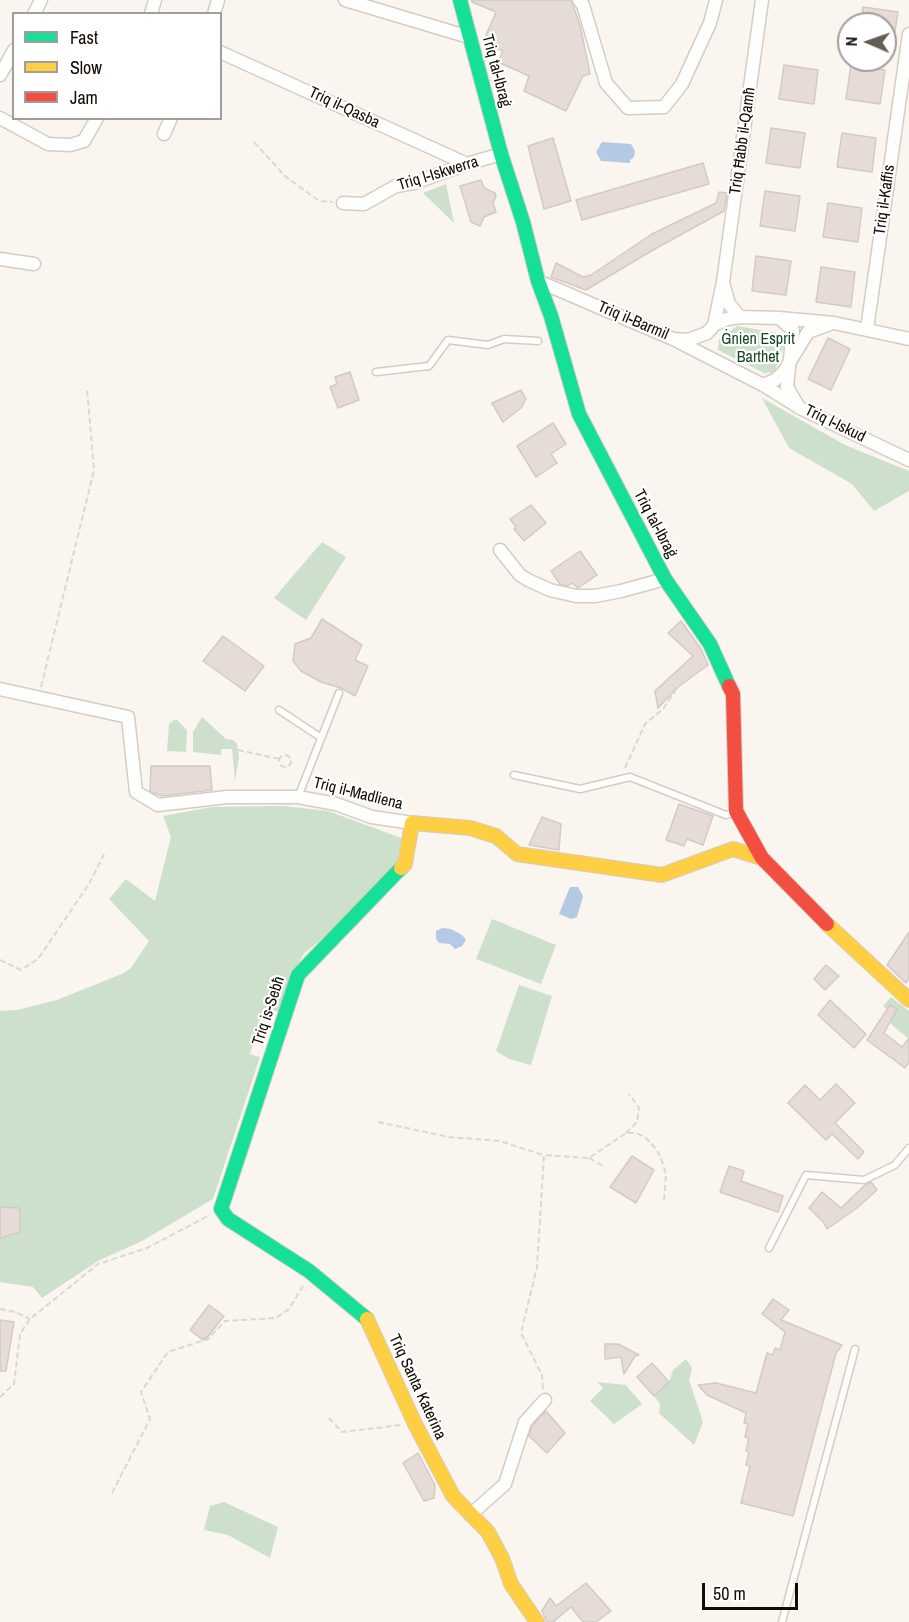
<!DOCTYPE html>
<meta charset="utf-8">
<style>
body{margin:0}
#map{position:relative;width:909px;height:1622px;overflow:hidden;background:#faf5ee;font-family:"Archivo Narrow",sans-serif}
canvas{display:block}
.legend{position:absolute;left:12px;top:12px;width:210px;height:108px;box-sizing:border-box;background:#fff;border:2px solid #a09d9a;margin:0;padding:8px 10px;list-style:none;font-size:18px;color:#120b02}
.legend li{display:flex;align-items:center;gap:12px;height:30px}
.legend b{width:30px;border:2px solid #a09d9a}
.north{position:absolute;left:837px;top:12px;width:60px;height:60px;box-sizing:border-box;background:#fff;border:2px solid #a09d9a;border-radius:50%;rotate:272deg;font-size:16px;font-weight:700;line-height:24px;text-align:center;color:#120b02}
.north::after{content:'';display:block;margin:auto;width:21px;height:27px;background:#635d55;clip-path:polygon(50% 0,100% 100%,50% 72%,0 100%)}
.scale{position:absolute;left:702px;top:1583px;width:96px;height:27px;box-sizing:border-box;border:3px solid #120b02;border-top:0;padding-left:8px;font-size:18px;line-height:21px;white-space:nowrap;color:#120b02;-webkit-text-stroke:4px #fff;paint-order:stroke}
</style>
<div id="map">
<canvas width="909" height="1622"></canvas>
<ul class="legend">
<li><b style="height:8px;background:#16e098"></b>Fast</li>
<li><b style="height:8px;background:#ffcf43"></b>Slow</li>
<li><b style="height:8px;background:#f24e42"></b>Jam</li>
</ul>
<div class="north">N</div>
<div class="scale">50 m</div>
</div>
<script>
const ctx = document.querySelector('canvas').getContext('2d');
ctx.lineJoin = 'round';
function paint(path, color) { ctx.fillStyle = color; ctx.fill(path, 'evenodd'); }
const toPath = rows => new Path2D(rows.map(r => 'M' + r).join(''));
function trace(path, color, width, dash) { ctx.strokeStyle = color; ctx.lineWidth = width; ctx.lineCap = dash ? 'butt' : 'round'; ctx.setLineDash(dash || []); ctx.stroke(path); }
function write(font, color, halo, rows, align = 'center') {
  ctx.font = font + ' "Archivo Narrow",sans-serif'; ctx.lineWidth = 4.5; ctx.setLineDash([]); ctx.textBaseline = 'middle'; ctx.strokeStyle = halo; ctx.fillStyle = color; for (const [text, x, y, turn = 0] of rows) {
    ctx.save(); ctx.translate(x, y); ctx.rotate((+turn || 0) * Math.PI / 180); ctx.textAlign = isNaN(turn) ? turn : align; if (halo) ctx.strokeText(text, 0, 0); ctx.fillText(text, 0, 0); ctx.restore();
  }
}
paint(toPath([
 [446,184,454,223,423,193],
 [737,326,783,334,788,339,779,356,775,373,773,374,768,372,766,374,718,350,719,339],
 [762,398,845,445,909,471,909,491,874,511,852,484,789,448],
 [322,542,346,557,306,620,274,598],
 [202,717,226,739,233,740,237,744,239,757,235,781,232,749,221,749,221,755,193,752,193,732],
 [176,719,187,730,186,752,167,751,169,724],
 [283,806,328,811,404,839,403,854,342,924,304,953,292,975,279,1011,263,1010,250,1054,260,1057,213,1199,142,1241,98,1261,42,1298,33,1287,0,1282,0,1238,20,1232,20,1208,0,1207,0,1011,17,1010,57,1000,124,973,131,968,149,941,109,899,126,879,155,901,171,837,163,816,212,807],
 [492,919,556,945,541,984,476,959],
 [519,985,552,996,531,1065,509,1059,496,1051],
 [891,997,909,1011,909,1039,885,1019,891,1012,883,1006],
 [686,1359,692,1368,689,1380,703,1422,694,1445,659,1413,660,1404,654,1396,669,1382,673,1370],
 [597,1382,626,1385,642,1404,614,1424,590,1401,603,1388],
 [224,1502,278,1527,270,1558,228,1535,204,1530,210,1506]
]), '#cce0cc');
paint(toPath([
 [602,142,631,144,635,151,634,157,630,160,630,163,601,161,596,152],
 [570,887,578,887,583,896,577,917,571,919,559,914],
 [442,928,451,929,462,935,466,940,462,946,455,949,450,944,439,943,436,939,436,931]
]), '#b3c9e4');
const building = toPath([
 [471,0,571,0,580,25,590,74,583,76,566,111,524,91,529,76,498,62,503,51,493,47,497,40,486,35,496,12,472,2,471,0],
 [863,7,898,12,891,57,885,57,885,24,861,24,863,7],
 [784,65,818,70,814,104,779,99,784,65],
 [851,65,885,70,880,104,846,99,851,65],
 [771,128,805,133,800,168,766,163,771,128],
 [842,133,876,138,872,172,837,167,842,133],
 [553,138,571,201,544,209,528,146,553,138],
 [703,163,709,184,582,220,576,200,703,163],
 [481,180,484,188,495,193,496,197,493,203,496,212,484,217,480,226,471,222,460,186,481,180],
 [765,191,800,196,795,231,760,226,765,191],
 [719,192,727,193,724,211,653,250,586,290,551,277,556,263,583,277,591,275,652,234,716,203,719,192],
 [828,203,862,208,858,242,823,237,828,203],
 [756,256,791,261,786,295,752,291,756,256],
 [821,267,855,272,851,307,816,302,821,267],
 [828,338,850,349,831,390,808,379,828,338],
 [350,372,359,400,338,408,330,387,337,384,335,377,350,372],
 [521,390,526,399,521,408,503,422,492,403,521,390],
 [553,423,566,444,551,454,557,463,536,477,517,446,553,423],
 [531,505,546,523,524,541,514,529,516,527,510,519,531,505],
 [580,551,597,575,578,588,572,583,568,586,560,584,551,571,580,551],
 [322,619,362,645,355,660,368,666,355,696,341,688,321,682,301,671,293,661,295,644,311,638,322,619],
 [681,621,701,649,708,665,678,687,658,708,655,691,693,656,668,633,681,621],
 [223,636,264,666,245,691,203,661,223,636],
 [151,766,210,766,212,790,162,796,154,793,150,791,151,766],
 [679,804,713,816,703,845,687,839,684,846,666,840,679,804],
 [542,817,561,824,559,850,529,845,542,817],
 [909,932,909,978,906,983,887,965,909,932],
 [826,965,839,976,825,990,814,979,826,965],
 [830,1000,866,1034,854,1048,818,1015,830,1000],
 [890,1005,897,1009,884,1033,902,1047,909,1038,909,1062,905,1068,867,1040,890,1005],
 [836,1084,855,1103,835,1123,864,1152,858,1159,832,1134,826,1140,788,1103,805,1085,820,1100,836,1084],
 [632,1156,654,1170,636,1203,610,1187,632,1156],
 [729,1166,744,1171,741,1181,783,1196,778,1212,720,1192,729,1166],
 [871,1182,877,1190,857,1208,827,1229,824,1223,809,1208,822,1192,841,1208,865,1185,871,1182],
 [0,1207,20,1208,20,1232,0,1238,0,1207],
 [773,1299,789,1310,781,1320,842,1345,836,1353,793,1516,741,1503,750,1466,746,1465,749,1452,746,1451,749,1438,745,1437,748,1424,744,1423,746,1413,707,1395,698,1385,716,1383,756,1393,767,1353,773,1355,775,1348,780,1350,785,1332,762,1314,773,1299],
 [209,1305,224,1316,206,1339,205,1337,203,1340,190,1330,209,1305],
 [0,1320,14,1322,6,1371,0,1371,0,1320],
 [605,1344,618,1344,639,1355,635,1356,624,1374,621,1357,605,1359,605,1344],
 [652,1363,669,1382,654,1396,637,1377,652,1363],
 [546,1411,565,1433,547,1453,529,1436,532,1426,546,1411],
 [418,1453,435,1485,434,1498,424,1501,403,1463,418,1453],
 [586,1583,611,1611,596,1622,583,1622,571,1607,553,1622,547,1622,542,1611,550,1598,556,1606,586,1583]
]);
paint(building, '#e6dbd7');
trace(building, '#d4cac5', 1.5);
const lane = toPath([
 [376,372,429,366,448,340,488,345,504,339,538,341],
 [279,710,320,737],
 [514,775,580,789,630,777,726,815,735,812],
 [298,797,339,693],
 [769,1248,806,1175,864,1180,895,1165,909,1148],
 [782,1622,855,1349]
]);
const street = toPath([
 [345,0,469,37],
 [579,0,583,5,606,83,628,108,664,107,682,84,710,23,716,0],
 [34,14,41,0],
 [151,14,155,0],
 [214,14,218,0],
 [220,52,467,164],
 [0,75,14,50],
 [0,118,48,144,70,145,84,141,97,118],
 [164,134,171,118],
 [343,203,364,204,396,186,414,183,467,164,501,154],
 [0,259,34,264],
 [538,281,673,339,688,340,707,333,714,325,727,319,740,317,779,318,834,323,909,339],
 [724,286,729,304,740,317],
 [779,318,793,330,787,387,797,404],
 [714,325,723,282,762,0],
 [867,329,909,34],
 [677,341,763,385,775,380,783,373,808,332,830,324],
 [763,385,800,408,909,460],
 [500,550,520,575,528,580,550,590,576,596,595,596,621,591,665,579],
 [0,689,128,717,136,792,158,805,227,797,298,797,336,804,372,817,412,823],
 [470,1515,505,1484,525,1422,545,1400]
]);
const fast = toPath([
 [460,0,501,154,523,222,538,281,551,316,579,414,665,579,710,644,729,686],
 [367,1319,309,1271,228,1219,221,1209,298,975,401,868]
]);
const slow = toPath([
 [401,868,405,864,412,823,470,828,496,836,517,854,662,875,733,849,762,858],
 [827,924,909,1000],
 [367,1319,415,1424,453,1496,488,1532,502,1558,511,1584,537,1622]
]);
const jam = toPath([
 [729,686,733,694,736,811,762,858,827,924]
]);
trace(lane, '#d4cdc4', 9);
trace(street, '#d4cdc4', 15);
trace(fast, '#d4cdc4', 16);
trace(slow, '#d4cdc4', 16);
trace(jam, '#d4cdc4', 16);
trace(toPath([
 [254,142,285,176,319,201,333,202],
 [41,687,94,470,87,389],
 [238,750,280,759],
 '279 761a6 6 0 1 1 12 0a6 6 0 1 1-12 0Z',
 [625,768,645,724,663,709,678,687],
 [0,960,21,970,38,959,89,884,104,854],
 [378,1122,449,1137,500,1141,543,1155],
 [626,1133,637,1122,639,1108,629,1094],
 [589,1158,605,1167],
 [0,1309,15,1312,30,1319],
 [543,1389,542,1375,521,1333,537,1267,544,1155,589,1158,626,1133,637,1133,647,1139,657,1150,662,1161,666,1174,664,1200],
 [0,1397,14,1384,20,1334,30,1319,98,1264,147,1248,210,1215],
 [329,1418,342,1432,401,1425],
 [112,1493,150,1419,141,1392,168,1352,208,1339,225,1321,276,1318,289,1309,303,1286]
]), '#dad8d6', 2, [6, 3]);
trace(lane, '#fefefc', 6);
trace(street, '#fefefc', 12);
trace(fast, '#16e098', 14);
trace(slow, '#ffcf43', 14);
trace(jam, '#f24e42', 14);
write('16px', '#120b02', '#fff', [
 ["Triq tal-Ibraġ",496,71,75],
 ["Triq il-Qasba",344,108,25],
 ["Triq Ħabb il-Qamħ",743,141,-82],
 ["Triq l-Iskwerra",438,174,-17],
 ["Triq il-Kaffis",885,200,-82],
 ["Triq il-Barmil",633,321,23],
 ["Triq l-Iskud",835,424,26],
 ["Triq tal-Ibraġ",655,524,62],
 ["Triq il-Madliena",358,794,14],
 ["Triq is-Sebħ",269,1011,-72],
 ["Triq Santa Katerina",417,1387,65]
]);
write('16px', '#144625', '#fff', [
 ["Ġnien Esprit",758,340],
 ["Barthet",758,358]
]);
</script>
